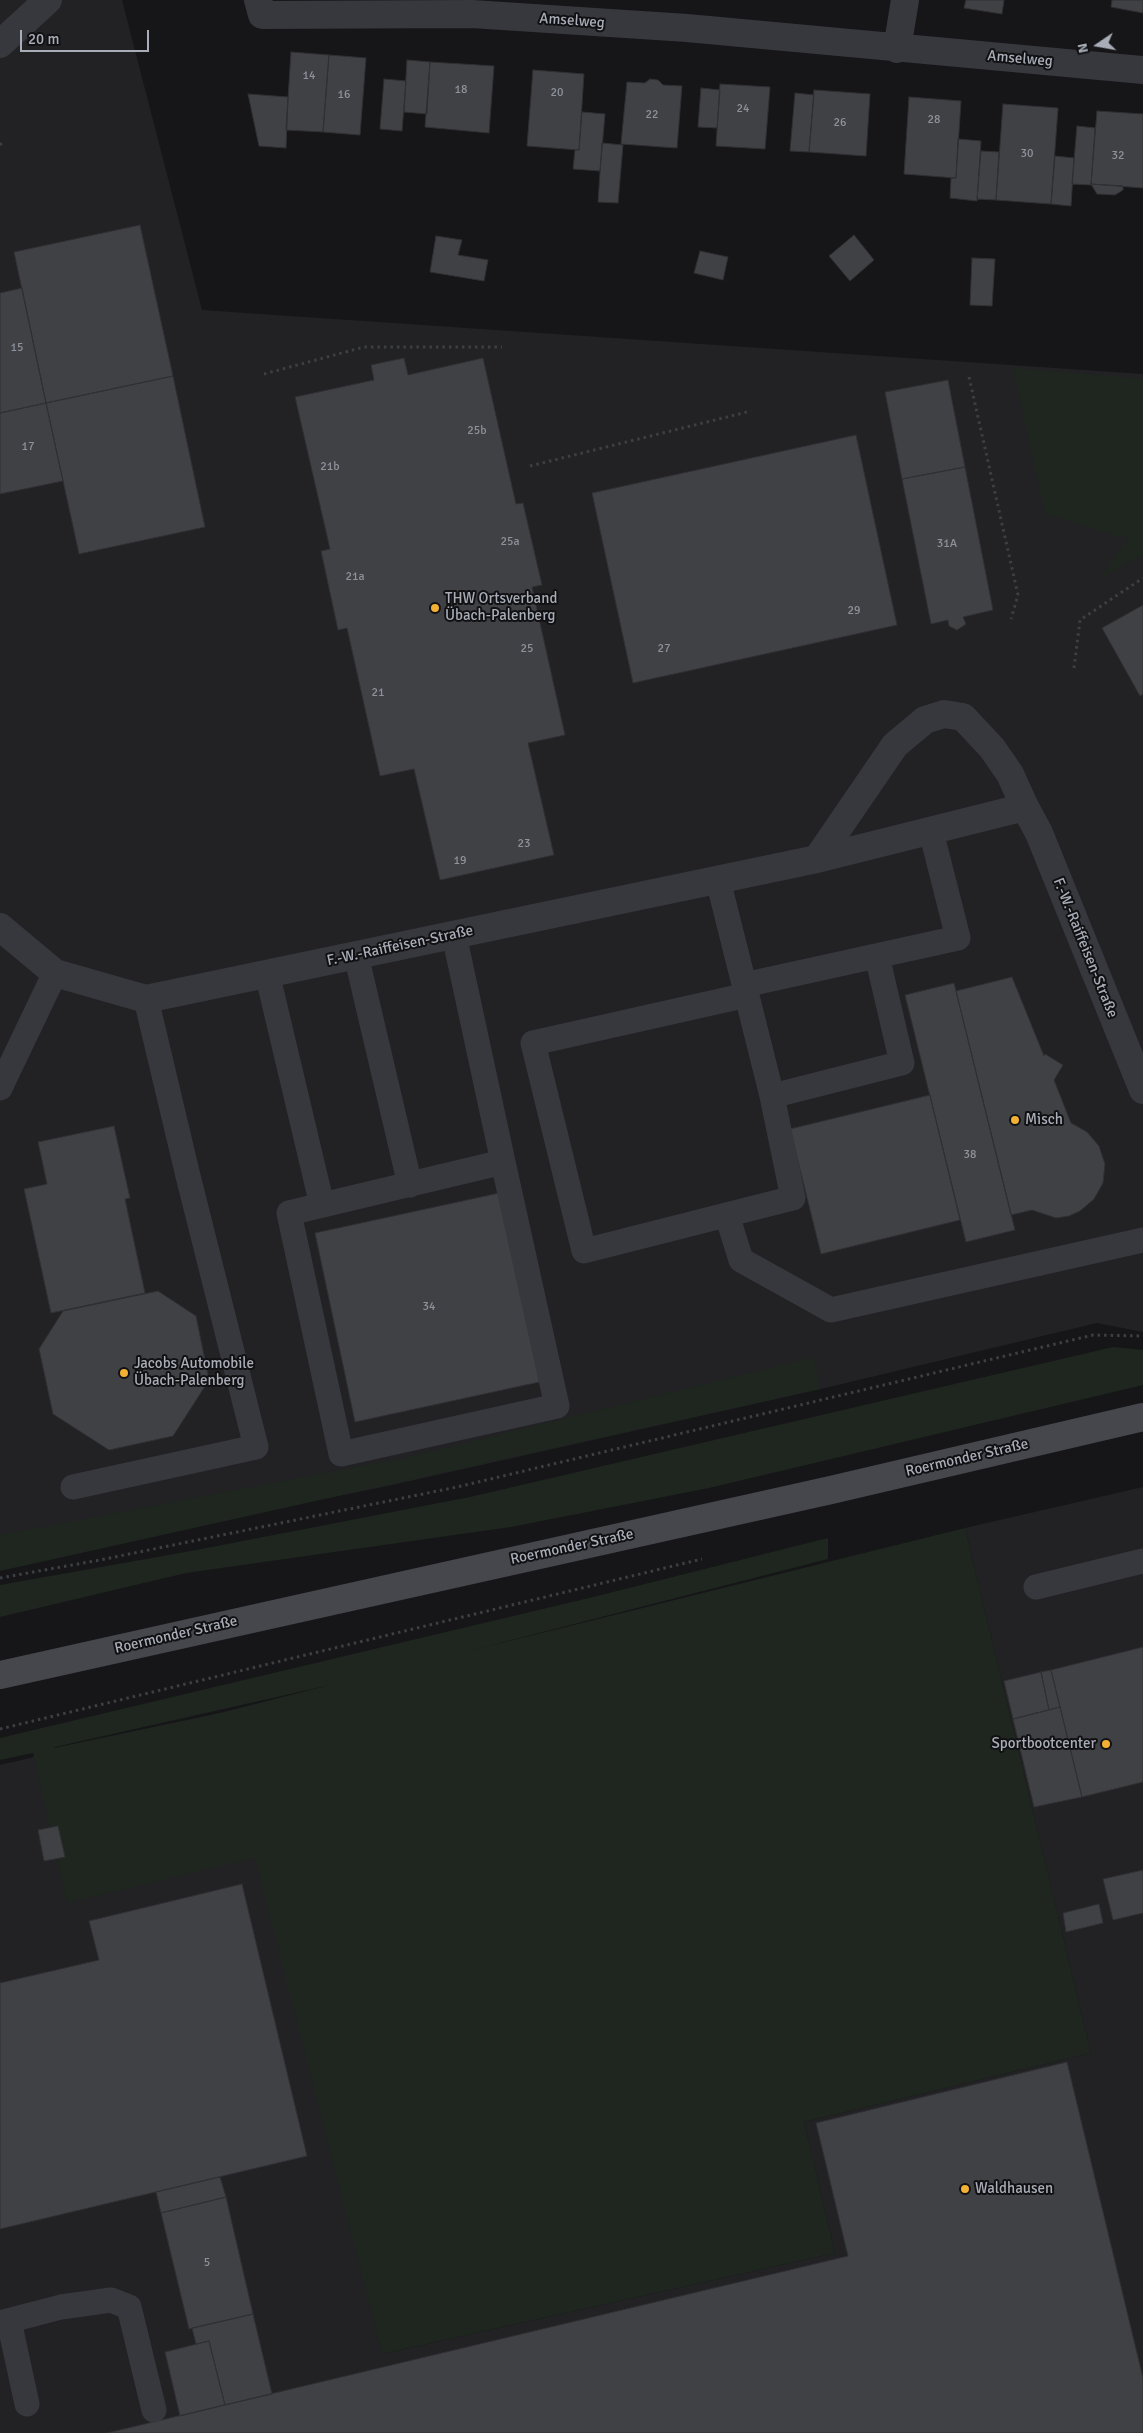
<!DOCTYPE html>
<meta charset="utf-8">
<style>
body{margin:0}
#map{position:relative;width:1143px;height:2433px;overflow:hidden;background:#161618;font-family:Signika,sans-serif}
canvas{display:block}
.north{position:absolute;left:1073px;top:20px;width:50px;height:50px;-webkit-text-stroke:4px #111113;paint-order:stroke;rotate:258deg;font-size:14px;font-weight:700;line-height:20px;text-align:center;color:#a8adb8}
.north::after{content:'';display:block;margin:auto;width:18px;height:22px;background:#a8adb8;clip-path:polygon(50% 0,100% 100%,50% 72%,0 100%)}
.scale{position:absolute;left:20px;top:30px;width:129px;height:22px;box-sizing:border-box;border:2px solid #a8adb8;border-top:0;padding-left:6px;font-size:15px;line-height:18px;white-space:nowrap;color:#a8adb8;-webkit-text-stroke:4px #111113;paint-order:stroke}
</style>
<div id="map">
<canvas width="1143" height="2433"></canvas>
<div class="north">N</div>
<div class="scale">20 m</div>
</div>
<script>
const ctx = document.querySelector('canvas').getContext('2d');
ctx.lineJoin = 'round';
function paint(path, color) { ctx.fillStyle = color; ctx.fill(path, 'evenodd'); }
const toPath = rows => new Path2D(rows.map(r => 'M' + r).join(''));
function trace(path, color, width, dash) { ctx.strokeStyle = color; ctx.lineWidth = width; ctx.lineCap = dash ? 'butt' : 'round'; ctx.setLineDash(dash || []); ctx.stroke(path); }
function write(font, color, halo, rows, align = 'center') {
  ctx.font = font + ' Signika,sans-serif'; ctx.lineWidth = 4; ctx.setLineDash([]); ctx.textBaseline = 'middle'; ctx.strokeStyle = halo; ctx.fillStyle = color; for (const [text, x, y, turn = 0] of rows) {
    ctx.save(); ctx.translate(x, y); ctx.rotate((+turn || 0) * Math.PI / 180); ctx.textAlign = isNaN(turn) ? turn : align; if (halo) ctx.strokeText(text, 0, 0); ctx.fillText(text, 0, 0); ctx.restore();
  }
}
paint(toPath([
 [0,0,122,0,202,310,1143,374,1143,1332,1097,1323,821,1389,383,1487,0,1564],
 [1143,1487,1143,2433,0,2433,0,1765,220,1713,382,2354,835,2253,804,2122,1091,2053,965,1528]
]), '#222225');
paint(toPath([
 [1013,368,1143,379,1143,555,1099,579,1128,539,1045,514],
 [1113,1347,1143,1350,1143,1385,709,1488,511,1527,186,1573,0,1617,0,1585,191,1551,470,1497],
 [814,1357,820,1389,0,1571,0,1535,408,1457],
 [965,1528,1091,2053,804,2122,835,2253,382,2354,255,1858,67,1903,33,1753,0,1760,0,1738,589,1598,828,1538,828,1559,469,1651],
 [330,1685,220,1713,54,1748,55,1747]
]), '#1e261f');
const building = toPath([
 [966,0,1004,0,1002,14,964,8,966,0],
 [1112,0,1143,0,1143,13,1111,7,1112,0],
 [291,52,329,55,323,132,286,130,291,52],
 [329,55,366,58,360,135,323,132,329,55],
 [407,60,430,62,427,114,404,112,407,60],
 [430,62,494,66,489,133,425,127,430,62],
 [533,70,584,74,579,150,527,146,533,70],
 [384,79,406,81,402,131,380,129,384,79],
 [650,79,658,80,663,85,682,86,677,148,621,144,627,82,645,83,650,79],
 [720,84,770,87,765,149,716,146,720,84],
 [701,88,720,90,717,128,698,127,701,88],
 [814,90,870,94,866,156,809,152,814,90],
 [795,93,814,95,809,152,790,151,795,93],
 [248,94,288,97,286,148,259,146,248,94],
 [909,97,961,101,956,178,904,174,909,97],
 [1003,104,1058,108,1051,204,996,200,1003,104],
 [1097,111,1143,114,1143,188,1091,184,1097,111],
 [582,112,605,114,600,171,573,169,575,150,579,150,582,112],
 [1077,126,1095,128,1091,185,1072,184,1077,126],
 [958,139,981,141,977,201,950,198,951,178,956,178,958,139],
 [602,143,623,145,618,203,598,202,602,143],
 [981,151,999,152,996,200,977,199,981,151],
 [1055,156,1074,158,1071,206,1051,204,1055,156],
 [1091,184,1123,186,1123,190,1115,195,1097,194,1091,184],
 [140,225,173,376,46,403,14,252,140,225],
 [854,235,874,260,850,281,829,256,854,235],
 [436,236,462,240,458,255,488,260,484,281,430,272,436,236],
 [700,251,728,257,723,280,694,273,700,251],
 [972,258,995,259,992,306,970,305,972,258],
 [22,288,46,403,0,413,0,293,22,288],
 [404,358,408,375,483,358,516,504,523,503,542,585,532,587,565,735,528,743,554,855,440,880,414,769,380,776,347,628,338,630,321,551,330,549,295,397,374,380,371,365,404,358],
 [173,376,205,527,79,554,46,403,173,376],
 [948,380,965,467,902,479,885,392,948,380],
 [46,403,63,481,0,494,0,413,46,403],
 [856,435,897,625,633,683,592,493,856,435],
 [965,467,993,610,963,617,966,624,957,630,949,626,948,620,931,624,902,479,965,467],
 [1143,605,1143,694,1140,696,1102,628,1143,605],
 [1012,977,1044,1056,1045,1054,1063,1065,1054,1080,1071,1123,1087,1132,1099,1146,1105,1164,1103,1183,1094,1199,1080,1211,1069,1216,1056,1218,1032,1210,1011,1215,956,991,1012,977],
 [954,983,1015,1230,966,1242,905,995,954,983],
 [930,1095,960,1220,821,1254,790,1129,930,1095],
 [114,1126,130,1198,125,1199,145,1293,51,1313,24,1189,47,1184,38,1142,114,1126],
 [504,1192,544,1381,355,1422,315,1233,504,1192],
 [158,1291,196,1316,209,1380,173,1436,109,1450,53,1414,39,1349,63,1311,158,1291],
 [1143,1647,1143,1782,1082,1797,1051,1670,1143,1647],
 [1051,1670,1060,1707,1049,1710,1041,1672,1051,1670],
 [1041,1672,1049,1710,1013,1719,1004,1681,1041,1672],
 [1060,1707,1082,1797,1034,1807,1013,1719,1060,1707],
 [58,1826,65,1857,44,1861,38,1830,58,1826],
 [1143,1870,1143,1913,1113,1920,1103,1879,1143,1870],
 [242,1884,307,2156,0,2229,0,1983,99,1960,89,1921,242,1884],
 [1099,1904,1103,1923,1066,1932,1063,1913,1099,1904],
 [1067,2062,1143,2378,1143,2433,107,2433,848,2256,816,2123,1067,2062],
 [220,2177,226,2197,161,2213,156,2192,220,2177],
 [226,2197,253,2314,189,2329,161,2213,226,2197],
 [253,2314,272,2394,225,2405,209,2341,196,2344,192,2328,253,2314],
 [209,2341,225,2405,180,2416,165,2352,209,2341]
]);
paint(building, '#404145');
trace(building, '#303034', 1);
trace(toPath([
 [0,145,3,141],
 [264,374,364,347,502,347],
 [969,377,1018,595,1011,619],
 [530,466,751,411],
 [1074,668,1080,620,1143,578],
 [0,1578,100,1560,457,1487,1093,1335,1143,1336],
 [0,1729,702,1559]
]), '#3d3f44', 3, [2.5, 4]);
trace(toPath([
 [718,880,772,1096,793,1198,584,1251,533,1043,747,995],
 [454,935,503,1162,289,1213,341,1454,557,1406,503,1162],
 [356,955,410,1185],
 [267,973,322,1205],
 [744,985,958,938,931,831],
 [0,1088,55,973],
 [772,1096,902,1063,877,956],
 [727,1215,741,1260,831,1310,1143,1240],
 [73,1487,256,1447,188,1176,146,999],
 [1036,1587,1143,1561],
 [9,2321,27,2404],
 [0,2323,61,2307,111,2300,129,2307,154,2410]
]), '#37383d', 25);
trace(toPath([
 [258,0,262,15,472,14,687,28,1143,70],
 [0,44,48,0],
 [897,49,905,0],
 [1025,807,1039,833,1143,1090],
 [0,927,55,973,146,999,817,859,1025,807,1010,774,992,748,963,717,944,714,925,720,895,745,817,859]
]), '#37383d', 28);
trace(toPath([
 [0,1675,831,1490,1143,1417]
]), '#45474d', 28);
for (const [x, y, r, color] of [
 [435,608,5,"#f2b134"],
 [1015,1120,5,"#f2b134"],
 [124,1373,5,"#f2b134"],
 [1106,1744,5,"#f2b134"],
 [965,2189,5,"#f2b134"]
]) { const dot = new Path2D(); dot.arc(x, y, r, 0, 2 * Math.PI); ctx.fillStyle = color; ctx.fill(dot); trace(dot, '#111113', 2); }
write('12px', '#8e929b', null, [
 ["14",309,76],
 ["18",461,90],
 ["20",557,93],
 ["16",344,95],
 ["24",743,109],
 ["22",652,115],
 ["28",934,120],
 ["26",840,123],
 ["30",1027,154],
 ["32",1118,156],
 ["15",17,348],
 ["25b",477,431],
 ["17",28,447],
 ["21b",330,467],
 ["25a",510,542],
 ["31A",947,544],
 ["21a",355,577],
 ["29",854,611],
 ["25",527,649],
 ["27",664,649],
 ["21",378,693],
 ["23",524,844],
 ["19",460,861],
 ["38",970,1155],
 ["34",429,1307],
 ["5",207,2263]
]);
write('15px', '#a8adb8', '#111113', [
 ["Amselweg",572,21,4],
 ["Amselweg",1020,59,5],
 ["F.-W.-Raiffeisen-Straße",400,946,-12],
 ["F.-W.-Raiffeisen-Straße",1085,948,68],
 ["Roermonder Straße",967,1458,-13],
 ["Roermonder Straße",572,1547,-12],
 ["Roermonder Straße",176,1635,-13]
]);
write('15px', '#a8adb8', '#111113', [
 ["THW Ortsverband",445,599],
 ["Übach-Palenberg",445,616],
 ["Misch",1025,1120],
 ["Jacobs Automobile",134,1364],
 ["Übach-Palenberg",134,1381],
 ["Sportbootcenter",1096,1744,"right"],
 ["Waldhausen",975,2189]
], 'left');
</script>
